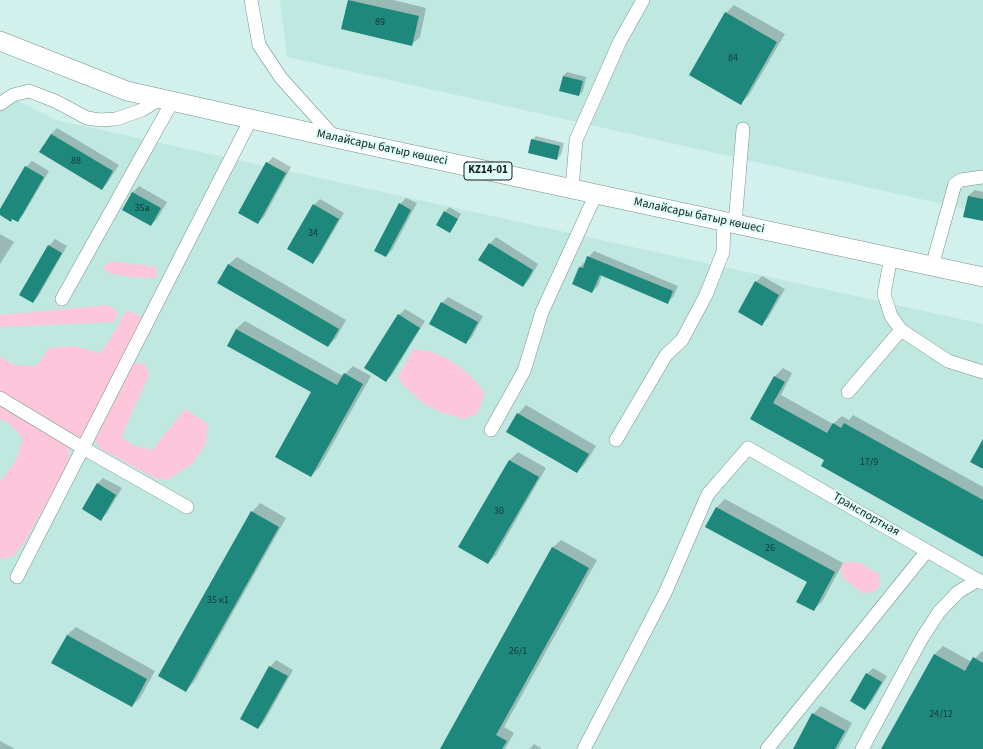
<!DOCTYPE html>
<meta charset="utf-8">
<style>
body{margin:0}
canvas{display:block;background:#d2f1ec}
</style>
<canvas width="983" height="749"></canvas>
<script>
const ctx = document.querySelector('canvas').getContext('2d');
ctx.lineJoin = 'round';
function paint(path, color) { ctx.fillStyle = color; ctx.fill(path, 'evenodd'); }
const toPath = rows => new Path2D(rows.map(r => 'M' + r).join(''));
function trace(path, color, width, dash) { ctx.strokeStyle = color; ctx.lineWidth = width; ctx.lineCap = dash ? 'butt' : 'round'; ctx.setLineDash(dash || []); ctx.stroke(path); }
function write(font, color, halo, rows, align = 'center') {
  ctx.font = font + ' "Source Sans 3",sans-serif'; ctx.lineWidth = 4; ctx.setLineDash([]); ctx.textBaseline = 'middle'; ctx.strokeStyle = halo; ctx.fillStyle = color; for (const [text, x, y, turn = 0] of rows) {
    ctx.save(); ctx.translate(x, y); ctx.rotate((+turn || 0) * Math.PI / 180); ctx.textAlign = isNaN(turn) ? turn : align; if (halo) ctx.strokeText(text, 0, 0); ctx.fillText(text, 0, 0); ctx.restore();
  }
}
paint(toPath([
 [280,0,983,0,983,213,287,57],
 [0,92,56,120,983,324,983,749,0,749]
]), '#bfe8e1');
paint(toPath([
 [110,261,156,267,157,278,130,277,110,273,102,268],
 [109,305,115,309,118,317,113,322,0,327,0,315],
 [126,311,138,314,142,319,82,438,71,435,0,391,0,357,15,365,36,366,49,348,74,346,100,353,109,341],
 [413,349,429,351,446,358,464,370,473,379,485,393,477,414,464,419,440,412,423,403,404,386,398,377],
 [134,363,145,364,149,375,121,437,133,445,152,450,185,409,208,424,206,444,193,463,168,480,155,478,101,449,95,440],
 [0,402,69,444,69,463,26,540,13,556,3,559,0,557,0,482,16,460,23,438,6,421,0,420],
 [844,562,858,562,879,574,880,585,874,592,862,593,844,579,840,569]
]), '#fec6db');
paint(toPath([
 [349,0,393,0,426,8,420,37,411,45,342,29],
 [734,5,785,34,749,95,741,103,726,13],
 [567,72,586,77,583,91,579,95,563,76],
 [57,128,119,165,108,182,102,189,51,134],
 [536,136,564,143,561,155,557,159,532,140],
 [273,157,291,167,264,217,257,223,267,163],
 [32,161,49,171,23,215,17,221,0,214,0,211,26,167],
 [139,186,167,202,157,219,151,225,123,209,133,192],
 [975,190,983,192,983,220,968,196],
 [406,198,417,203,392,250,386,256,375,250,400,204],
 [320,199,344,213,319,256,313,262,314,205],
 [449,207,461,214,450,232,437,224],
 [0,234,14,242,0,264],
 [496,237,538,264,529,280,523,286,490,244],
 [55,239,67,246,39,295,33,302,49,246],
 [594,251,678,286,673,297,668,302,602,275,598,286,592,292,580,267],
 [237,257,346,320,336,338,328,346,228,265],
 [762,276,785,289,768,318,762,324,756,282],
 [448,297,483,316,472,337,466,343,442,303],
 [405,309,425,321,392,375,386,381,399,315],
 [245,321,343,376,353,366,371,376,319,468,311,476,313,392,236,329],
 [783,368,792,373,781,395,833,424,842,416,849,420,853,415,983,487,983,555,825,460,751,419,775,376],
 [526,405,596,446,585,464,577,472,508,432,518,414],
 [518,452,546,468,496,555,488,563,460,547,510,460],
 [103,478,122,488,107,513,101,519,97,484],
 [725,499,843,563,822,602,813,610,809,582,716,508],
 [260,503,286,518,194,682,186,690,252,512],
 [561,540,597,560,504,727,514,733,505,749,441,749,552,548],
 [76,627,155,671,140,698,132,706,67,635],
 [943,646,972,662,983,650,983,749,882,749,935,654],
 [276,660,293,670,264,722,258,728,241,719,270,667],
 [873,668,887,676,871,703,865,709,851,701,867,674],
 [821,706,852,723,838,749,794,749,813,714],
 [0,741,15,749,0,749],
 [534,744,542,749,530,749]
]), '#0003');
paint(toPath([
 [348,0,419,16,412,46,341,29],
 [725,12,777,42,741,105,689,75],
 [563,76,583,81,579,96,559,91],
 [51,134,113,171,102,190,39,152],
 [531,139,560,146,557,160,528,153],
 [266,162,286,173,258,224,238,213],
 [25,166,44,177,18,222,12,219,11,222,0,215,0,209],
 [132,192,161,208,151,226,122,210],
 [968,196,983,199,983,221,963,217],
 [399,203,411,210,386,257,374,251],
 [313,204,339,219,313,264,287,249],
 [444,211,458,219,450,233,436,225],
 [489,243,533,270,523,287,478,260],
 [48,245,62,253,33,303,19,295],
 [587,256,673,291,668,304,600,275,592,293,572,284,579,267,583,268],
 [228,264,339,329,328,347,217,283],
 [755,281,779,295,762,326,738,312],
 [441,302,478,322,466,344,429,324],
 [398,314,420,328,386,382,364,368],
 [236,329,337,385,344,373,363,384,311,477,275,457,311,392,227,346],
 [774,376,785,382,773,403,827,433,833,423,841,428,844,423,983,500,983,557,821,466,824,460,750,419],
 [517,413,589,454,577,473,506,432],
 [983,439,983,469,970,462],
 [509,460,539,477,488,564,458,547],
 [97,483,116,495,101,521,82,509],
 [716,507,835,572,814,611,796,602,807,582,705,527],
 [251,511,279,527,186,692,158,676],
 [552,547,589,568,496,735,507,741,502,749,440,749],
 [67,635,147,679,132,707,51,663],
 [934,654,965,671,973,657,983,663,983,749,881,749],
 [269,666,288,676,258,729,240,719],
 [866,673,882,682,865,710,850,701],
 [812,713,845,731,835,749,793,749]
]), '#1f887d');
const minor = toPath([
 [251,0,259,45,281,78,335,138],
 [0,104,13,95,29,91,55,101,87,118,100,120,116,119,142,110,160,99],
 [572,189,576,140,620,41,643,0],
 [735,224,743,129],
 [891,257,884,294,891,316,901,330,948,361,983,372],
 [932,266,955,184,961,180,983,177],
 [62,299,172,102],
 [848,392,901,330],
 [0,398,83,448,187,507],
 [491,430,524,371,542,312,596,194],
 [616,440,666,355,682,340,706,295,723,252,724,221],
 [17,577,251,119],
 [584,749,665,593,708,494,748,448,983,583],
 [767,749,927,551],
 [862,749,922,638,939,612,958,592,978,580]
]);
const highway = toPath([
 [0,41,127,91,335,138,983,277]
]);
trace(minor, '#75918d', 14);
trace(highway, '#75918d', 20);
trace(minor, '#fff', 13);
trace(highway, '#fff', 19);
write('10px', '#153834', null, [
 ["89",380,23],
 ["84",733,59],
 ["88",76,162],
 ["35а",142,209],
 ["34",313,234],
 ["17/9",869,463],
 ["30",499,512],
 ["26",770,549],
 ["35 к1",218,601],
 ["26/1",518,652],
 ["24/12",941,715]
]);
for (const [x, y, w] of [
 [488,171,48]
]) { const box = new Path2D(); box.roundRect(x - w / 2, y - 9, w, 18, 3); ctx.fillStyle = '#dffef9'; ctx.fill(box); trace(box, '#121e1c', 1); }
write('bold 11px', '#121e1c', null, [
 ["KZ14-01",488,171]
]);
write('12px', '#121e1c', '#dffef9', [
 ["Малайсары батыр көшесі",382,148,12],
 ["Малайсары батыр көшесі",699,216,12],
 ["Транспортная",866,515,30]
]);
</script>
